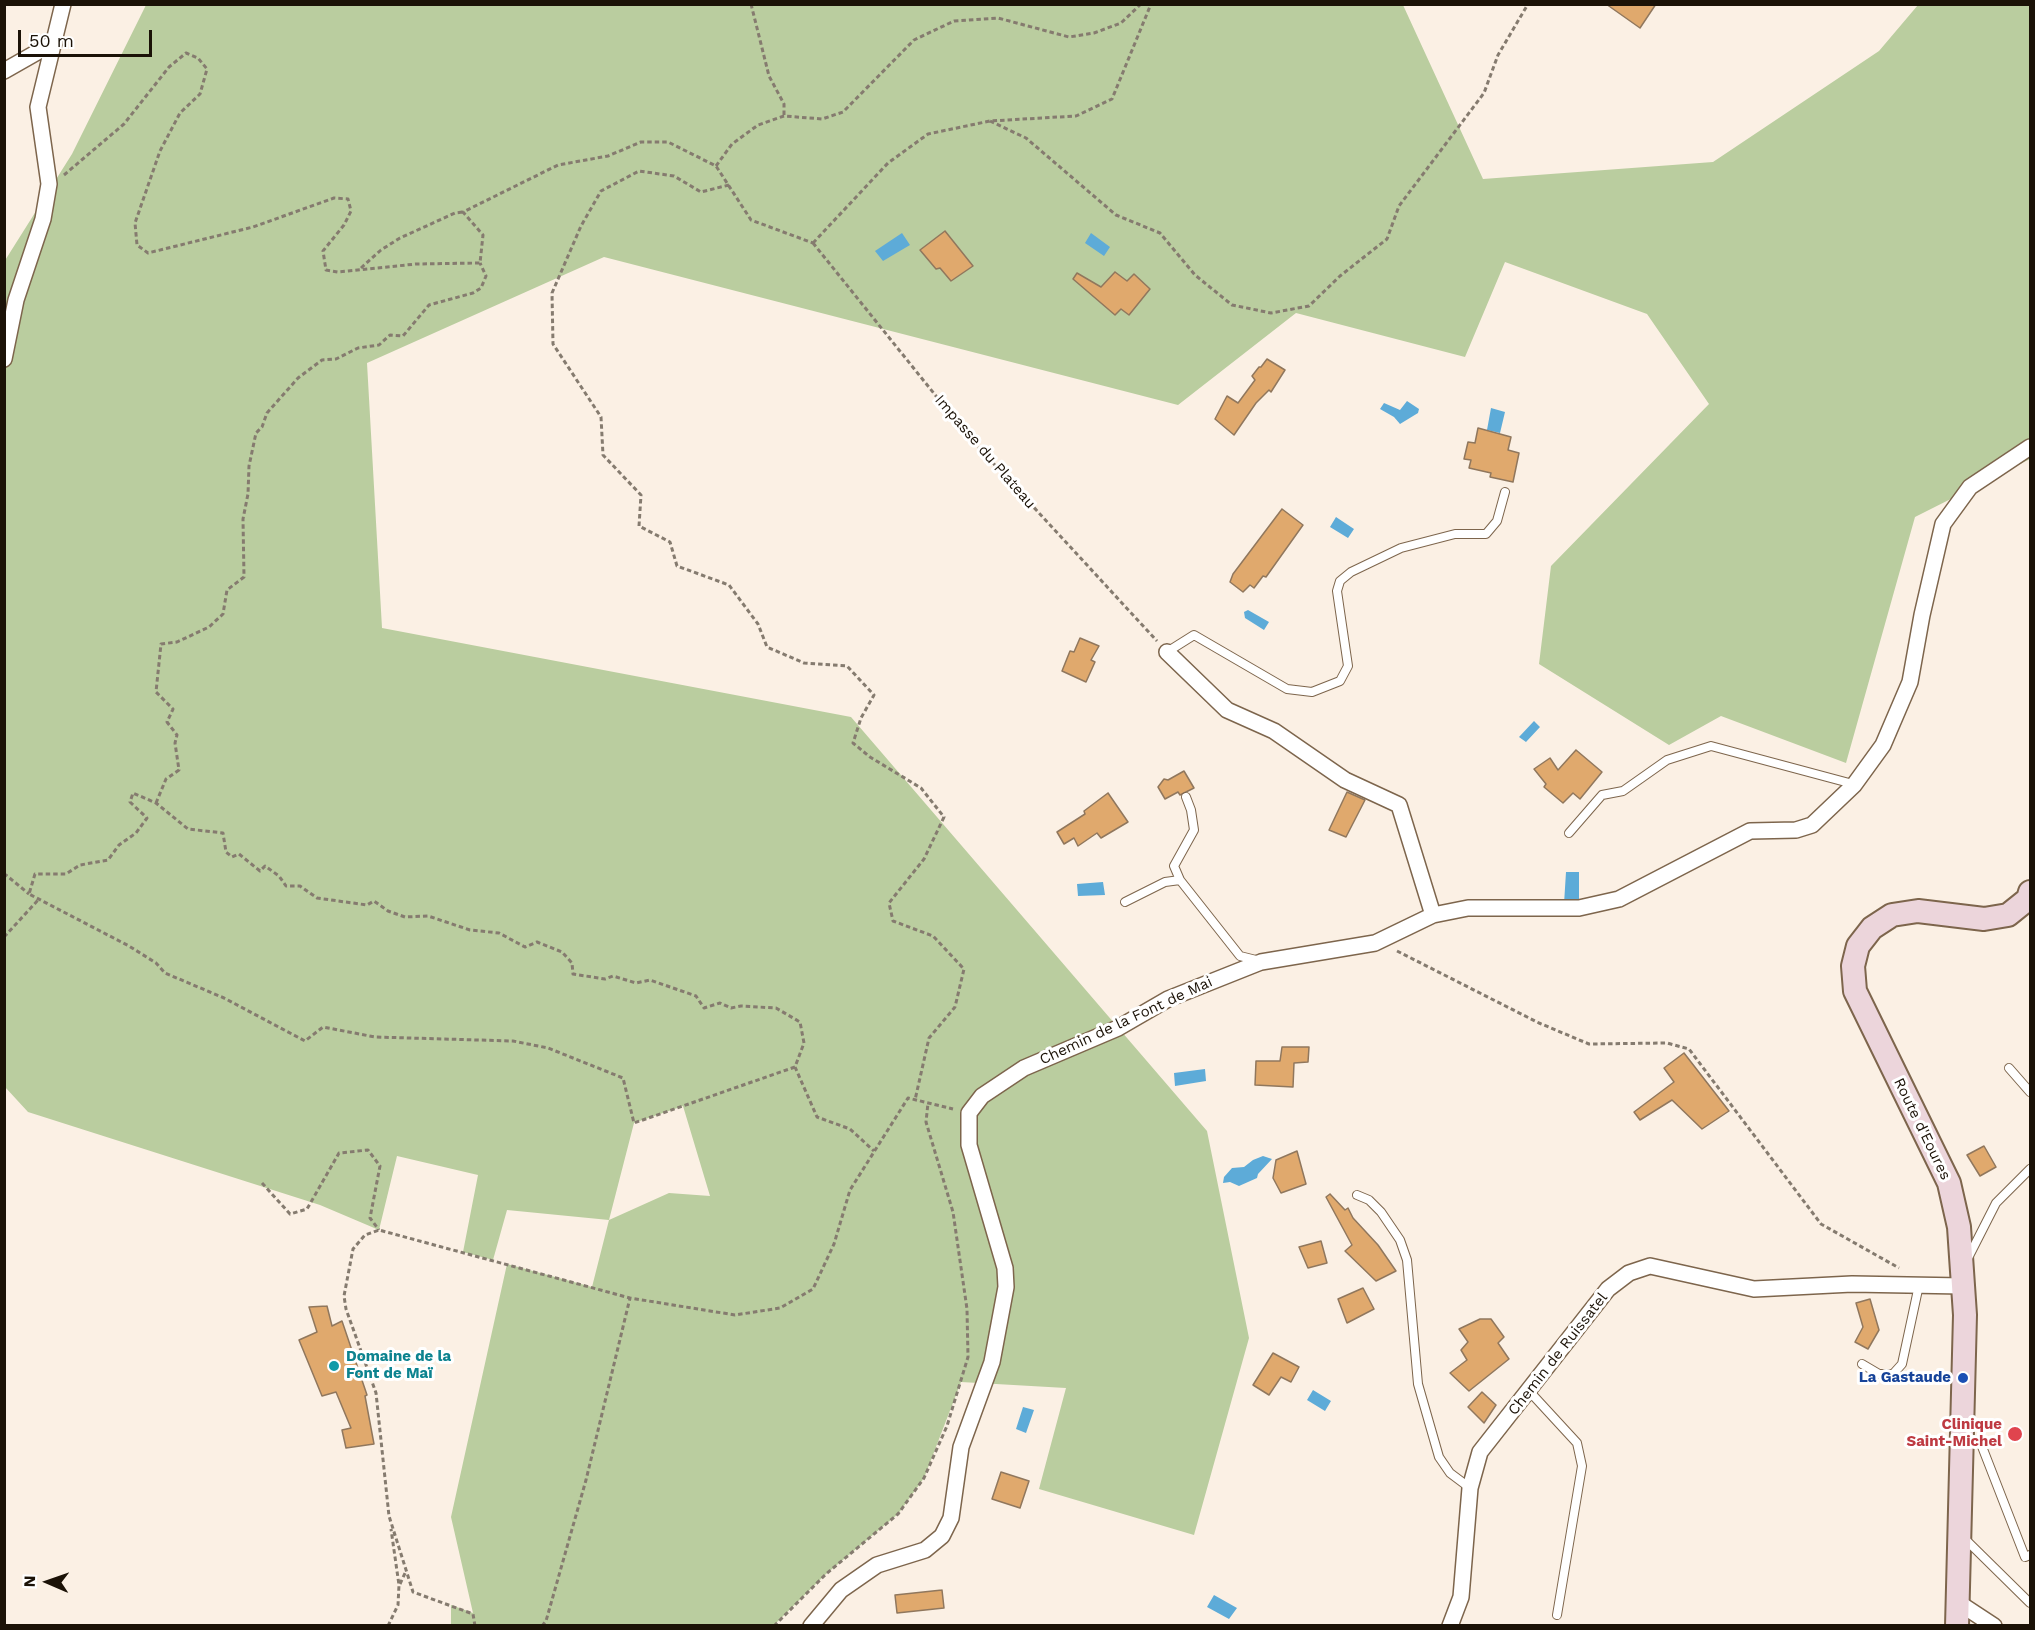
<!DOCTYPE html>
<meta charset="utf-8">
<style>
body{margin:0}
#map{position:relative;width:2035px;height:1630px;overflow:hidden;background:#fbf0e4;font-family:"Work Sans",sans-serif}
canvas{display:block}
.frame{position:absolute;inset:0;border:6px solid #1b1207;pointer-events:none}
.north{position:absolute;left:18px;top:1552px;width:60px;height:60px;-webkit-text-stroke:4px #fff;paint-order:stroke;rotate:272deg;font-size:16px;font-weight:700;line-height:24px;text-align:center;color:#1b1207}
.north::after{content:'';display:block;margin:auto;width:21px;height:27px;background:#1b1207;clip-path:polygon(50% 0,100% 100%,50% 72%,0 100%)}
.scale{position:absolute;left:18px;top:30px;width:134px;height:27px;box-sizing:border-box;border:3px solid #1b1207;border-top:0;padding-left:8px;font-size:18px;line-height:21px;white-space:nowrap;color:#1b1207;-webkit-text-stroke:4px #fff;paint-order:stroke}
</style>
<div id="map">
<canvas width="2035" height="1630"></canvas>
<div class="frame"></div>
<div class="north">N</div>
<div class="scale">50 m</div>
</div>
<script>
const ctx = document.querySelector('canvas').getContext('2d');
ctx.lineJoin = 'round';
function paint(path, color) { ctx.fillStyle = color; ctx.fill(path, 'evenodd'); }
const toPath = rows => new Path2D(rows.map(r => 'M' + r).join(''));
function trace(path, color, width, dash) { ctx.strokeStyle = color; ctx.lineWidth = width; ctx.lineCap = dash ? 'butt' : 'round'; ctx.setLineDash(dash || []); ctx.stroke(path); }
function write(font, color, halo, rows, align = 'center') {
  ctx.font = font + ' "Work Sans",sans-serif'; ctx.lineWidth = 6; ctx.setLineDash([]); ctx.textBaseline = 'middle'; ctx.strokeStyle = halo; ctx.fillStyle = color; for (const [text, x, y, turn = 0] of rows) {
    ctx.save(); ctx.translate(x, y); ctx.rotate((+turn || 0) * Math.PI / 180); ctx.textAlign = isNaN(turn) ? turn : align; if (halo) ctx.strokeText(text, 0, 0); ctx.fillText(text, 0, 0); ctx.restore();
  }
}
paint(toPath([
 [146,5,1403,5,1483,179,1713,162,1879,51,1918,5,2030,5,2030,459,1915,517,1846,763,1721,716,1669,745,1539,664,1551,566,1709,404,1647,314,1505,262,1465,357,1296,313,1178,405,604,257,367,363,382,628,851,717,1207,1131,1249,1338,1194,1535,1039,1489,1066,1388,961,1382,924,1478,898,1514,826,1574,774,1625,451,1625,451,1605,473,1613,451,1517,507,1264,592,1287,609,1220,507,1210,493,1260,463,1252,478,1175,397,1156,379,1230,320,1205,28,1112,5,1087,4,262,72,154],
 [683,1106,710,1196,669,1193,609,1220,634,1123]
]), '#bacd9f');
paint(toPath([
 [902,233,910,245,883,261,875,251],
 [1091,233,1110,247,1104,256,1085,243],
 [1407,401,1419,409,1418,413,1400,424,1394,417,1380,409,1384,403,1400,410],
 [1491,408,1505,412,1500,433,1487,430],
 [1336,517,1354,529,1348,538,1330,527],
 [1248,610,1269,622,1264,630,1245,618,1244,612],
 [1534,721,1540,727,1526,742,1519,737],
 [1566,872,1579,872,1579,902,1564,904],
 [1103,882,1105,895,1078,896,1077,884],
 [1205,1069,1206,1081,1175,1086,1174,1073],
 [1263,1156,1272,1159,1258,1174,1257,1178,1239,1186,1230,1182,1223,1183,1224,1177,1232,1168,1244,1167,1253,1160],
 [1313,1390,1331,1401,1325,1411,1307,1400],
 [1023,1407,1034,1410,1026,1433,1016,1429],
 [1214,1595,1237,1608,1229,1619,1207,1607]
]), '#5dabd8');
const building = toPath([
 [1606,4,1656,4,1640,28,1606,4],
 [945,231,973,266,951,281,940,268,936,269,920,250,945,231],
 [1115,272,1127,281,1134,274,1150,289,1129,315,1121,309,1115,315,1073,279,1077,273,1101,287,1115,272],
 [1267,359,1285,370,1271,392,1269,390,1256,403,1234,435,1215,419,1227,396,1238,403,1255,380,1252,376,1259,367,1261,367,1267,359],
 [1478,428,1511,437,1508,450,1519,453,1513,482,1490,477,1491,473,1469,468,1471,460,1464,459,1468,442,1475,443,1478,428],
 [1282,509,1303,525,1266,577,1263,576,1254,588,1250,585,1243,592,1230,582,1233,574,1282,509],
 [1080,638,1099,646,1091,660,1095,662,1086,682,1062,671,1070,651,1074,652,1080,638],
 [1576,750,1602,772,1580,799,1573,793,1563,803,1544,787,1546,784,1534,769,1550,758,1558,770,1576,750],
 [1184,771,1194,788,1180,795,1178,792,1165,799,1158,787,1164,779,1168,780,1184,771],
 [1347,792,1365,800,1346,837,1329,830,1347,792],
 [1108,793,1128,822,1101,838,1097,833,1078,846,1074,838,1064,844,1057,832,1085,814,1084,811,1108,793],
 [1282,1047,1309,1047,1308,1062,1294,1063,1293,1087,1255,1085,1256,1061,1280,1061,1282,1047],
 [1684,1053,1729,1111,1702,1129,1672,1100,1640,1120,1634,1112,1674,1082,1664,1068,1684,1053],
 [1984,1146,1996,1167,1980,1176,1967,1155,1984,1146],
 [1297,1151,1306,1184,1281,1193,1273,1178,1276,1160,1297,1151],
 [1330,1194,1345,1210,1348,1208,1353,1218,1378,1245,1396,1271,1376,1281,1345,1251,1352,1245,1326,1197,1330,1194],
 [1321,1241,1327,1263,1308,1268,1299,1247,1321,1241],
 [1363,1288,1374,1309,1347,1323,1338,1299,1363,1288],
 [1870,1299,1879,1330,1868,1349,1855,1342,1863,1327,1856,1303,1870,1299],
 [327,1306,332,1326,342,1321,367,1395,365,1396,374,1444,346,1448,342,1430,351,1428,336,1392,322,1396,299,1340,317,1332,309,1307,327,1306],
 [1480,1319,1491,1319,1504,1337,1498,1343,1509,1359,1469,1391,1450,1373,1467,1360,1461,1350,1468,1342,1459,1329,1480,1319],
 [1273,1353,1299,1367,1291,1382,1281,1377,1269,1395,1253,1385,1273,1353],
 [1482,1392,1496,1405,1484,1423,1468,1407,1482,1392],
 [1001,1472,1029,1481,1020,1508,992,1499,1001,1472],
 [942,1590,944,1608,897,1613,895,1595,942,1590]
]);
paint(building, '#e0a96d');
trace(building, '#90775d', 1.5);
const lane = toPath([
 [1167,652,1194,635,1287,689,1312,692,1340,681,1348,666,1337,591,1340,581,1351,572,1401,548,1455,534,1486,534,1497,521,1505,492],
 [1569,833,1602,795,1623,791,1667,760,1711,746,1853,784],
 [1180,880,1174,866,1194,830,1191,810,1186,797],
 [1125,902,1165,882,1180,880,1240,956,1260,961],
 [2009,1068,2030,1092],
 [1357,1195,1369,1200,1381,1212,1400,1240,1407,1260,1418,1384,1439,1457,1450,1473,1470,1488],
 [1968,1258,1996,1203,2030,1169],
 [1862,1364,1879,1374,1893,1374,1902,1364,1919,1285],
 [1530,1392,1577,1443,1582,1466,1557,1615],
 [1965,1435,1981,1444,2025,1557,2030,1555],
 [1964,1538,2030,1603]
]);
const street = toPath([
 [4,71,55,42],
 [4,359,16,300,43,219,49,184,38,107,63,4],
 [1167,652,1227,710,1274,731,1345,780,1399,805,1433,915],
 [1959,1603,1994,1626],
 [811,1626,841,1590,877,1565,925,1550,942,1536,951,1518,961,1447,992,1362,1006,1287,1005,1268,969,1145,969,1113,982,1096,1024,1068,1118,1028,1168,999,1261,962,1375,943,1433,915,1468,908,1579,908,1619,899,1750,831,1796,830,1812,825,1854,785,1883,745,1910,682,1922,615,1943,524,1970,487,2030,447],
 [1450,1626,1461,1597,1470,1488,1480,1452,1608,1289,1629,1273,1650,1266,1754,1289,1852,1284,1963,1286]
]);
const secondary = toPath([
 [1957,1626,1965,1315,1959,1227,1949,1183,1855,991,1853,966,1858,946,1872,928,1892,915,1918,911,1984,919,2008,915,2028,899,2030,892]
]);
trace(lane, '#7d654c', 10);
trace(street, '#7d654c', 18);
trace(secondary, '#7d654c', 26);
trace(toPath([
 [751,4,769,76,784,104,784,116],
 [990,121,1026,138,1116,215,1160,233,1195,275,1232,305,1271,313,1309,306,1340,276,1387,239,1399,206,1484,93,1498,55,1528,4],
 [716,166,732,144,758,125,784,116,822,119,843,112,914,40,954,21,998,18,1069,37,1094,33,1121,23,1141,4],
 [64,175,124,124,169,67,186,53,198,58,207,69,200,94,180,113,160,151,135,223,137,245,148,253,253,227,334,198,348,199,351,211,344,225,323,251,326,270,338,272,416,264,480,263,483,235,463,212,558,165,608,156,641,142,668,142,716,166,751,220,813,243],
 [729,185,701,192,674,176,639,171,601,191,581,226,552,293,553,344,601,417,603,455,641,495,639,526,670,542,677,566,729,585,758,624,767,647,804,663,847,666,874,695,861,718,853,743,870,757,921,788,944,817,924,859,889,903,893,921,933,936,964,969,955,1007,929,1038,915,1100],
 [813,243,969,437,1157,641],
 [813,243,888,163,928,134,990,121,1076,116,1112,99,1151,4],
 [361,268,381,250,400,238,455,213,463,212],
 [156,803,166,779,179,770,175,743,177,735,167,722,173,709,156,692,161,644,177,642,209,627,223,614,227,590,244,577,243,519,248,494,249,466,256,433,262,427,267,413,298,378,322,360,336,359,358,348,379,345,390,335,403,336,429,305,473,293,481,288,486,276,480,263],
 [4,877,6,875,29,894],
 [4,937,39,899],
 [1397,951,1539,1023,1589,1044,1667,1043,1689,1049,1821,1224,1899,1268],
 [795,1067,634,1123,623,1078,548,1048,513,1041,375,1037,323,1027,305,1041,224,998,165,973,156,963,129,946,29,894,35,874,66,874,80,865,108,860,119,845,136,833,147,818,130,802,133,793,156,803,188,829,223,833,226,852,232,857,239,854,260,871,265,866,279,876,286,886,300,886,317,898,367,905,374,901,388,911,405,917,428,916,470,930,499,933,525,947,537,942,562,952,572,963,573,974,605,979,613,976,636,983,650,980,696,996,704,1008,720,1003,731,1008,741,1006,776,1008,800,1022,804,1043,795,1067,817,1117,850,1129,874,1151],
 [262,1183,290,1214,307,1209,339,1153,368,1150,380,1166,370,1218,379,1230],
 [400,1584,406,1571],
 [388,1626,398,1605,399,1585,391,1529],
 [475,1626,473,1614,413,1592,389,1516,376,1393,346,1309,344,1296,353,1249,365,1235,379,1230,630,1298,735,1315,780,1308,813,1289,834,1244,850,1190,908,1098,953,1109],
 [542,1626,546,1621,586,1480,630,1298],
 [774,1626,826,1574,898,1514,924,1478,947,1426,968,1357,967,1309,953,1212,926,1122,928,1103]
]), '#857b6f', 3, [4.5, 3]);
trace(lane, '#fff', 8);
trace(street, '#fff', 15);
trace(secondary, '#ecd5db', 22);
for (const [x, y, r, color] of [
 [334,1366,6,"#0f9aa8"],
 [1963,1378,6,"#1a4fb4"],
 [2015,1434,8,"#e0444e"]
]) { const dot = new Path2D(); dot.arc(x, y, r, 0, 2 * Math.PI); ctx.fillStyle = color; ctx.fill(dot); trace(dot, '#fff', 2); }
write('15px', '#1b1207', '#fff', [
 ["Impasse du Plateau",985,452,49],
 ["Chemin de la Font de Mai",1126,1021,-25],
 ["Route d'Eoures",1922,1129,64],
 ["Chemin de Ruissatel",1558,1354,-52]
]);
write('bold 15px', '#0d838f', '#fff', [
 ["Domaine de la",346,1357],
 ["Font de Maï",346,1374]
], 'left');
write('bold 15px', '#164399', '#fff', [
 ["La Gastaude",1951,1378]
], 'right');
write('bold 15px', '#be3a42', '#fff', [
 ["Clinique",2002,1425],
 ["Saint-Michel",2002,1442]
], 'right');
</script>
